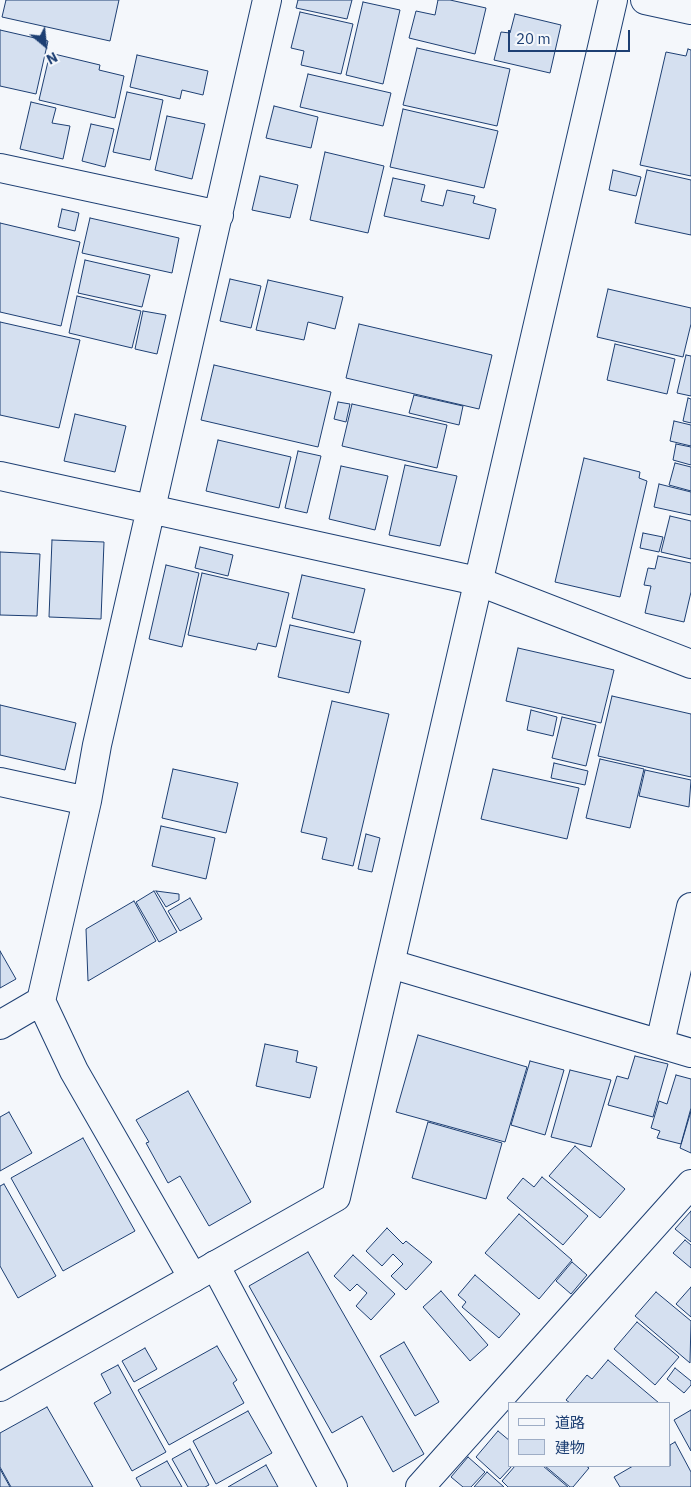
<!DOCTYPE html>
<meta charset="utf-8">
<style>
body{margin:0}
#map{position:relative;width:691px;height:1487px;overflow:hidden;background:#f4f7fb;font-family:"IBM Plex Sans","Noto Sans JP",sans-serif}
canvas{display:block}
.legend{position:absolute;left:508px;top:1402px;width:162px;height:65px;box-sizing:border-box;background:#f4f7fb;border:1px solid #9eadc5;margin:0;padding:6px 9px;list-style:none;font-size:15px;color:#1d3f73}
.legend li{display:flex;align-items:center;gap:10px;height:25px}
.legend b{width:25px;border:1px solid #9eadc5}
.north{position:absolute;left:20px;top:20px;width:50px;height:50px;-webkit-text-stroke:4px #f4f7fb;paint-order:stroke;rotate:152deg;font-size:14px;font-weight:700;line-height:20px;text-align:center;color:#1d3f73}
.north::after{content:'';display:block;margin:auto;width:18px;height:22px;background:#1d3f73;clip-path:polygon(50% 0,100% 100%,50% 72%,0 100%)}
.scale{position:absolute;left:508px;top:30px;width:122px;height:22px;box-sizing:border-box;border:2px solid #1d3f73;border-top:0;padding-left:6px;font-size:15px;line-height:18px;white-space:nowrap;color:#1d3f73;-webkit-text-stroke:4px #f4f7fb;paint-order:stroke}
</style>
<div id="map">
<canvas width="691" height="1487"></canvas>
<ul class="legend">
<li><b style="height:6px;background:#f4f7fb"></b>道路</li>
<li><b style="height:14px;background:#d5e0f0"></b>建物</li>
</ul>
<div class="north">N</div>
<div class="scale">20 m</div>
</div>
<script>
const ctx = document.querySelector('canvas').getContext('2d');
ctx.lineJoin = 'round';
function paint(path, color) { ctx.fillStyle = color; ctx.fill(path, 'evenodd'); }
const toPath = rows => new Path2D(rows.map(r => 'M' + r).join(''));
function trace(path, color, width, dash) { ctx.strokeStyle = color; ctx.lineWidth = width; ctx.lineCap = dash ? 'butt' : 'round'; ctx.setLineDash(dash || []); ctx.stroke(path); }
const building = toPath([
 [6,0,119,0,110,41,2,17,6,0],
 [298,0,352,0,347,19,296,8,298,0],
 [438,0,450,0,486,8,475,54,409,38,416,11,435,15,438,0],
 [363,2,400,10,383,84,346,75,363,2],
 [300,12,353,24,341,74,301,65,304,51,291,48,300,12],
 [515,14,561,25,550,73,494,60,501,32,510,33,515,14],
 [0,30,48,41,36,94,0,86,0,30],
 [417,48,510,69,497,126,403,105,417,48],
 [688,49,691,50,691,176,640,165,666,52,686,56,688,49],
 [50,53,100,65,99,70,124,76,115,118,39,100,50,53],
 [137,55,208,71,203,95,182,90,180,99,130,87,137,55],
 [308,74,391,93,383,126,300,107,308,74],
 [127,92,163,100,150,160,113,152,127,92],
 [31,102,56,108,52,123,70,126,63,159,20,149,31,102],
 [274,106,318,117,311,148,266,138,274,106],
 [403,109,498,131,484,188,390,167,403,109],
 [167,116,205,124,192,179,155,170,167,116],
 [91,124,114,129,105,167,82,161,91,124],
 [325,152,384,166,368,233,310,220,325,152],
 [613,170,641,177,636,196,609,190,613,170],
 [647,170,691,180,691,235,635,223,647,170],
 [260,176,298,185,290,218,252,210,260,176],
 [393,178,425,185,421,201,443,206,447,190,475,196,473,203,496,209,489,239,384,216,393,178],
 [62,209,79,213,75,231,58,227,62,209],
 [90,218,179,238,172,273,82,253,90,218],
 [0,223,80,242,61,326,0,312,0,223],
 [85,260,150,275,142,307,78,293,85,260],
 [230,279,261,286,251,328,220,321,230,279],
 [268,280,343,297,335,329,308,322,304,340,256,330,268,280],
 [608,289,691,308,691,324,683,357,597,337,608,289],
 [77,296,141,311,132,348,69,333,77,296],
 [143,311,166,315,157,354,135,349,143,311],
 [0,322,80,340,59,428,0,415,0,322],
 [359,324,492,355,479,409,346,378,359,324],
 [615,344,675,359,667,394,607,380,615,344],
 [686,355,691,356,691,396,677,393,686,355],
 [214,365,331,392,318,447,201,420,214,365],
 [414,395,463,406,459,425,409,413,414,395],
 [688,398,691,399,691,423,683,421,688,398],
 [338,402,350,404,346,422,334,419,338,402],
 [352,404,447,425,437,468,342,446,352,404],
 [75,414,126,426,115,472,64,461,75,414],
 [674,421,691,425,691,446,670,441,674,421],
 [218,440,291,457,279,508,206,491,218,440],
 [676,444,691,447,691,465,673,460,676,444],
 [298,451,321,456,307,513,285,508,298,451],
 [584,458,640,472,639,478,647,481,620,597,555,582,584,458],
 [675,463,691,467,691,491,669,485,675,463],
 [405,465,457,476,440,546,389,535,405,465],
 [341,466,388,476,375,530,329,519,341,466],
 [659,484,691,492,691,515,654,507,659,484],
 [670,516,691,521,691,559,661,552,670,516],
 [643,533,663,537,659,552,640,548,643,533],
 [52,540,104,542,101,619,49,617,52,540],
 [200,547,233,555,228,576,195,568,200,547],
 [0,552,40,554,37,616,0,615,0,552],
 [658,556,691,563,691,592,684,622,645,613,651,586,644,585,648,568,655,569,658,556],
 [166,565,199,573,182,647,149,639,166,565],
 [202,573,289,593,276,647,258,643,256,650,188,635,202,573],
 [302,575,365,589,354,633,292,618,302,575],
 [290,625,361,641,349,693,278,677,290,625],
 [518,648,614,670,601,723,506,701,518,648],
 [612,696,691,714,691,777,598,756,612,696],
 [332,701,389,714,353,866,322,859,327,838,301,832,332,701],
 [0,705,76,723,65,770,0,755,0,705],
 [531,710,557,717,553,736,527,730,531,710],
 [562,717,596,725,586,766,552,758,562,717],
 [600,759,644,769,630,828,586,818,600,759],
 [554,763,588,771,585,785,551,778,554,763],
 [173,769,238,783,226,833,162,818,173,769],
 [493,769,579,788,567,839,481,819,493,769],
 [645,770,691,780,689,807,639,796,645,770],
 [161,826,215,838,206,879,152,866,161,826],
 [366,834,380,838,372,872,358,869,366,834],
 [154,891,177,932,159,942,136,902,154,891],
 [156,891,179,894,179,900,166,907,156,891],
 [190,898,202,919,180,931,168,911,190,898],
 [134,901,156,941,88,981,86,929,134,901],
 [0,951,16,979,0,988,0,951],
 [418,1035,527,1067,505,1142,396,1112,418,1035],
 [265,1044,298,1051,296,1062,317,1067,310,1098,256,1086,265,1044],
 [635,1056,668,1064,653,1117,608,1105,617,1076,628,1079,635,1056],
 [530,1061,564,1070,545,1135,511,1125,530,1061],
 [570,1070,611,1080,591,1147,551,1137,570,1070],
 [676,1075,691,1079,691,1108,681,1144,657,1138,660,1131,651,1128,659,1101,667,1104,676,1075],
 [188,1091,251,1202,209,1226,180,1176,168,1183,146,1143,149,1142,136,1120,188,1091],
 [691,1111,691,1153,680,1148,691,1111],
 [9,1112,32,1153,0,1171,0,1117,9,1112],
 [428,1122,502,1143,486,1199,412,1178,428,1122],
 [83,1138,135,1231,63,1271,11,1178,83,1138],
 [575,1146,625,1189,600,1218,549,1176,575,1146],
 [542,1177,588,1216,563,1245,507,1198,523,1178,534,1187,542,1177],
 [4,1184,56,1276,18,1298,0,1266,0,1186,4,1184],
 [691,1211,691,1242,675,1229,691,1211],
 [519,1214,572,1260,539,1299,485,1253,519,1214],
 [387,1228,403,1244,406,1241,432,1262,406,1290,391,1276,403,1264,393,1254,382,1266,366,1251,387,1228],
 [685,1240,691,1245,691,1268,673,1253,685,1240],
 [308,1252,424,1454,393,1472,362,1416,332,1433,249,1286,308,1252],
 [353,1255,395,1294,371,1320,356,1306,367,1293,357,1284,350,1291,334,1276,353,1255],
 [572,1262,587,1275,571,1294,556,1281,572,1262],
 [475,1275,520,1314,499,1338,462,1307,466,1302,458,1295,475,1275],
 [691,1287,691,1317,676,1304,691,1287],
 [441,1291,488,1345,470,1361,423,1307,441,1291],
 [656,1292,691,1321,690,1363,635,1316,656,1292],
 [637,1322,679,1357,655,1385,614,1349,637,1322],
 [404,1342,439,1402,415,1416,380,1356,404,1342],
 [217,1346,237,1380,233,1383,244,1403,169,1445,138,1390,217,1346],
 [145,1348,157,1369,134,1382,122,1361,145,1348],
 [608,1360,659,1403,570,1403,566,1400,587,1375,592,1379,608,1360],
 [118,1365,166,1452,132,1471,94,1403,111,1393,101,1374,118,1365],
 [675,1368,691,1381,691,1385,684,1393,667,1379,675,1368],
 [47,1407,93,1487,11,1487,0,1467,0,1433,47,1407],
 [691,1410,691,1451,674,1420,691,1410],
 [248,1411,272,1453,216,1484,193,1441,248,1411],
 [498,1431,510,1441,510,1466,512,1466,500,1479,476,1457,498,1431],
 [675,1442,691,1472,691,1487,620,1487,614,1477,633,1466,670,1466,670,1445,675,1442],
 [190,1449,209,1485,205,1487,188,1487,172,1459,190,1449],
 [468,1457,485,1472,471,1487,463,1487,451,1477,468,1457],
 [167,1461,182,1487,141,1487,136,1478,167,1461],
 [266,1465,278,1487,228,1487,266,1465],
 [515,1466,543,1466,568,1487,508,1487,502,1481,515,1466],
 [545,1466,586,1466,589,1468,573,1487,570,1487,545,1466],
 [0,1469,10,1487,0,1487,0,1469],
 [487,1472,504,1487,474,1487,487,1472]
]);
paint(building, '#d5e0f0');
trace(building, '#1d3f73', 1);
const street = toPath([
 [0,168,219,215],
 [0,476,477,581,691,664],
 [0,782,87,801],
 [391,964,691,1053],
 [41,1001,74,1071,193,1278],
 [0,1025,41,1001,87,801,97,745,267,0],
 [660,1043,691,907],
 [215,1265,333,1487],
 [420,1487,691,1184]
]);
const secondary = toPath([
 [645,0,691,10],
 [0,1387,336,1197,613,0]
]);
trace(street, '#1d3f73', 30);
trace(secondary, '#1d3f73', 30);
trace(street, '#f4f7fb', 28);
trace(secondary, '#f4f7fb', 28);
</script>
